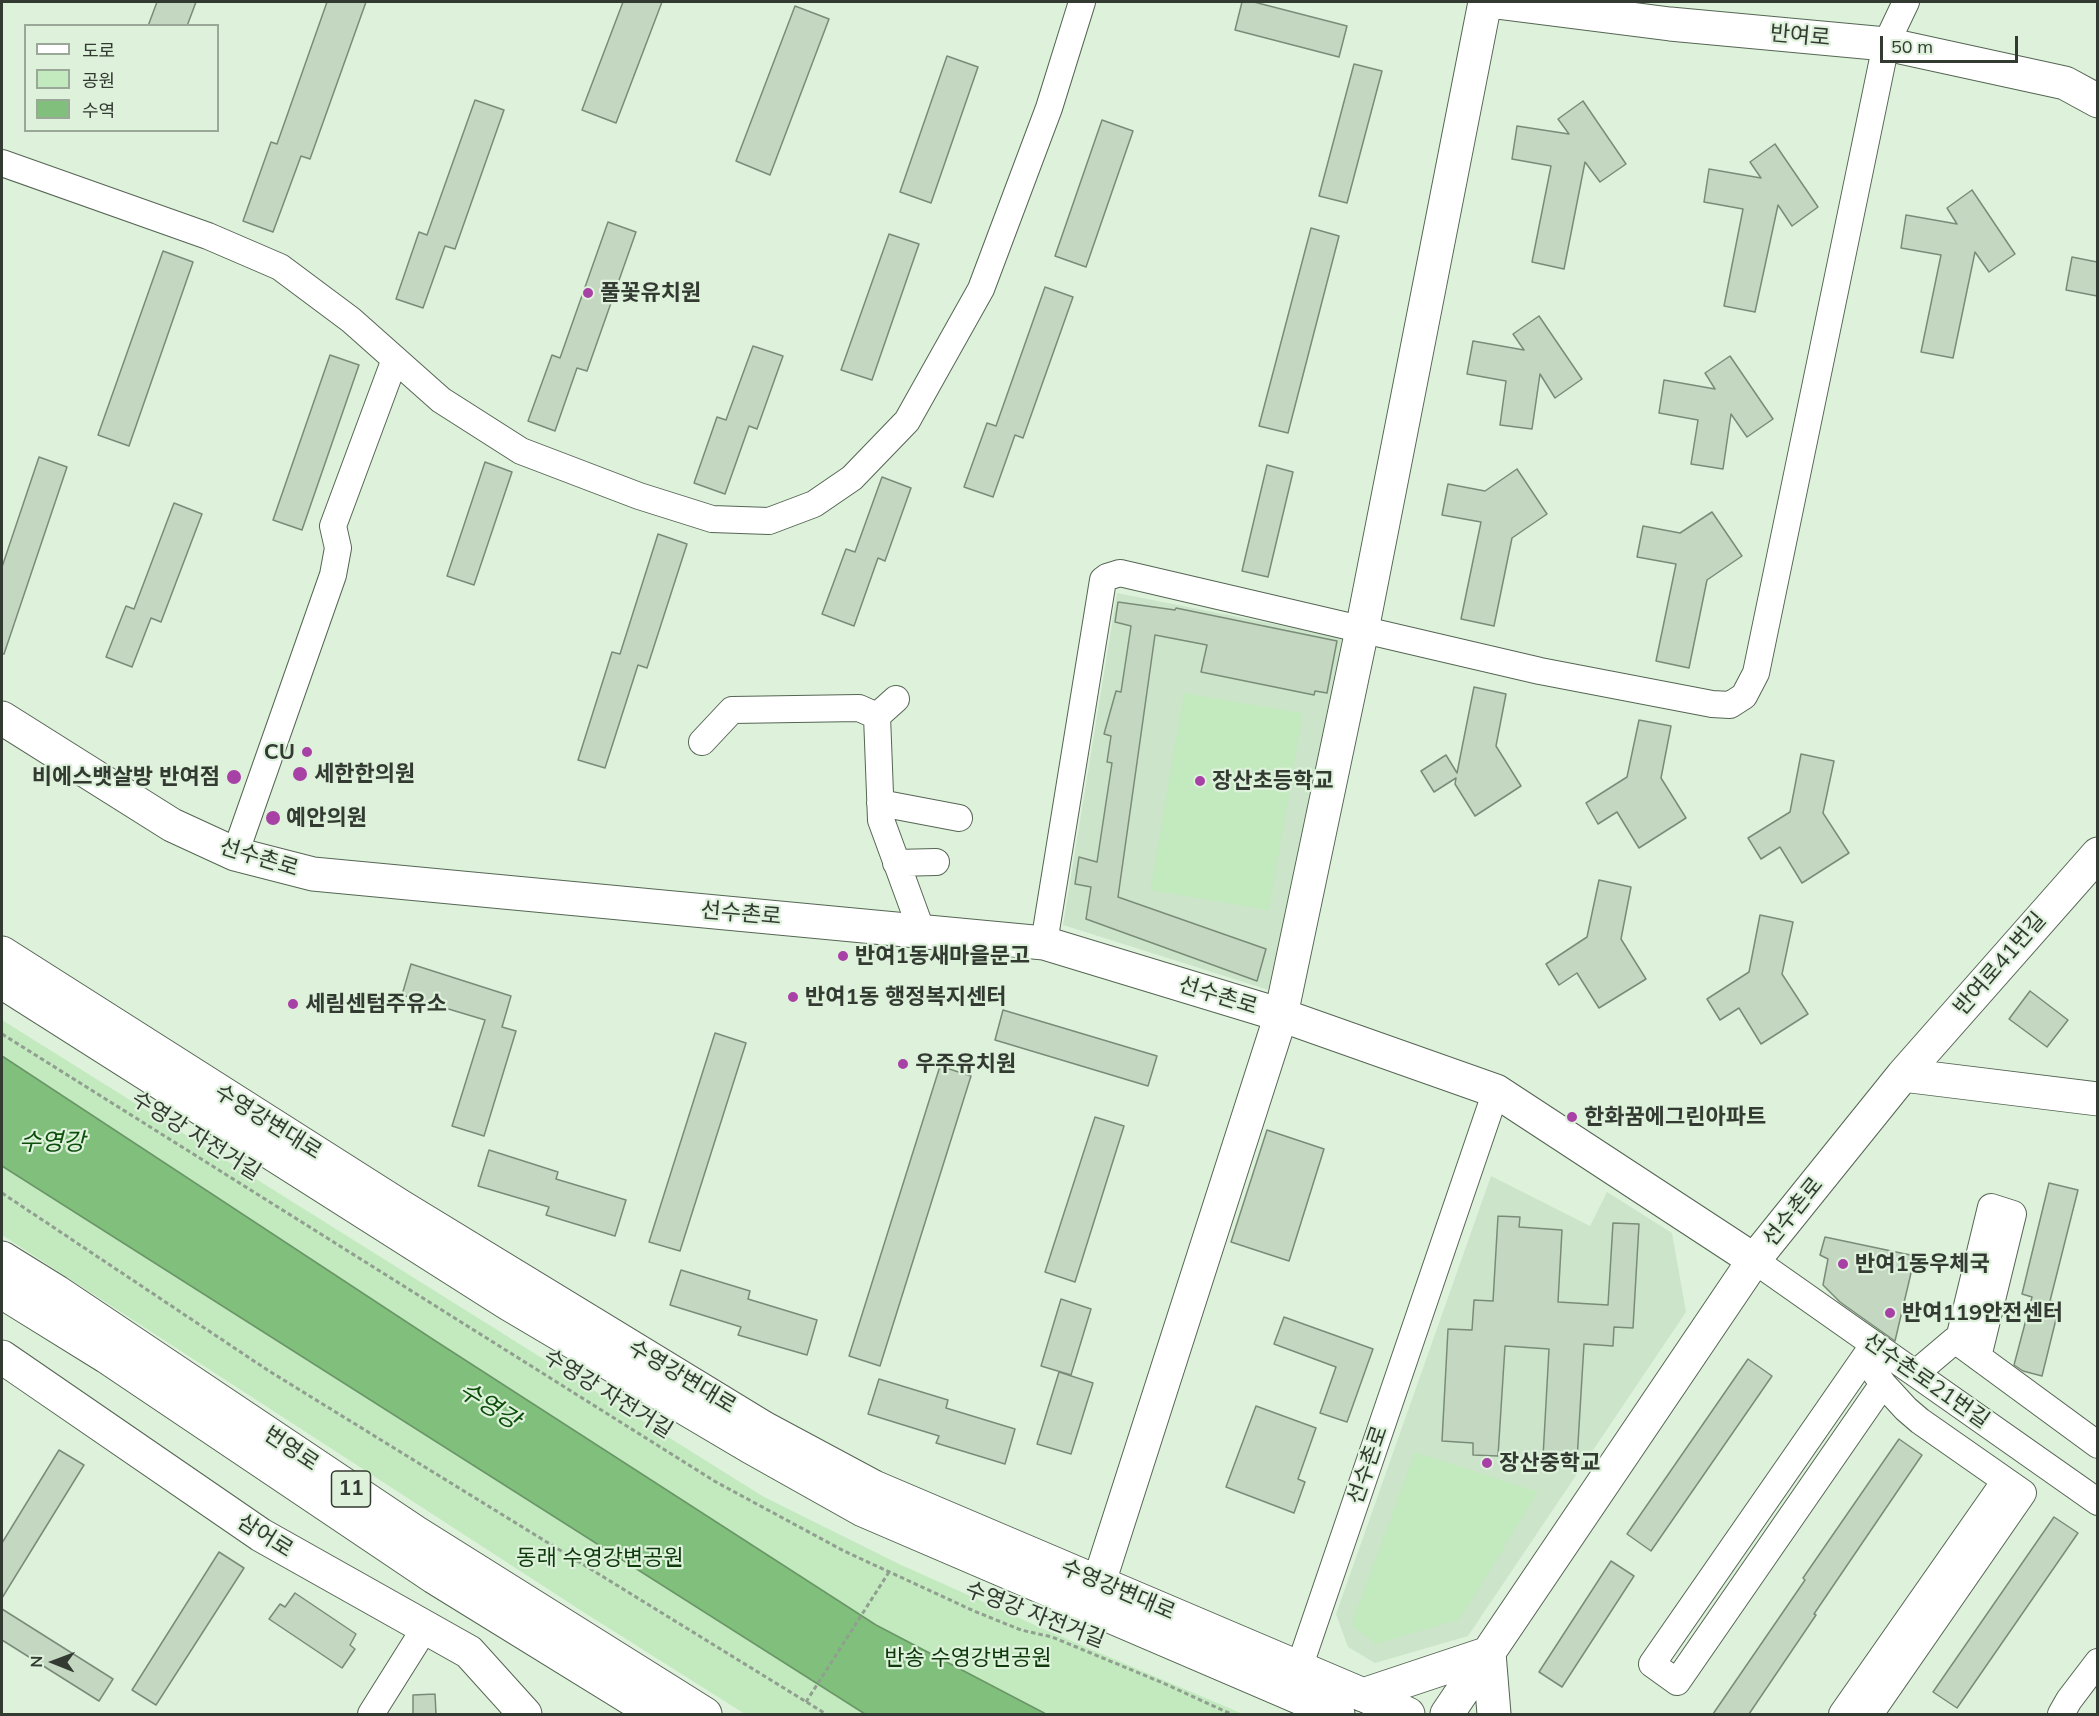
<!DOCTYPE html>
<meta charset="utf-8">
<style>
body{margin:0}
#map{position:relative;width:2099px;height:1716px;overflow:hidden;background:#ddf1db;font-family:Mulish,"Noto Sans KR",sans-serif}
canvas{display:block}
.frame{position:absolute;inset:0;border:3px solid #323a31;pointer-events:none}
.legend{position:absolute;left:24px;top:24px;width:195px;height:108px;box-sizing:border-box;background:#ddf1db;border:2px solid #99a897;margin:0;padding:8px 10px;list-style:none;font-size:18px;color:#323a31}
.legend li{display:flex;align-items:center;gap:12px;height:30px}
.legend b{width:30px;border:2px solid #99a897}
.north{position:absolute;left:24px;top:1632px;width:60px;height:60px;-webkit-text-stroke:4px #ddf1db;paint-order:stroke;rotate:271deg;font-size:16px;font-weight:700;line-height:24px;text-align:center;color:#323a31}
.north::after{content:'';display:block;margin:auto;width:21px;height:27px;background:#323a31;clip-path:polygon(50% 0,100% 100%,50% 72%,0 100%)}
.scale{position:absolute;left:1880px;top:36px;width:138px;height:27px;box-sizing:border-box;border:3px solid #323a31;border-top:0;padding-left:8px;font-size:18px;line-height:21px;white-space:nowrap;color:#323a31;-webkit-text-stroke:4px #ddf1db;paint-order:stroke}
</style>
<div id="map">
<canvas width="2099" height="1716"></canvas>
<div class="frame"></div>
<ul class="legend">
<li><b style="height:8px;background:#fff"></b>도로</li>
<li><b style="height:16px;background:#c3e9bf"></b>공원</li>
<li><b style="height:16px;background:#81bf7c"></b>수역</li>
</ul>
<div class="north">N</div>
<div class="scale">50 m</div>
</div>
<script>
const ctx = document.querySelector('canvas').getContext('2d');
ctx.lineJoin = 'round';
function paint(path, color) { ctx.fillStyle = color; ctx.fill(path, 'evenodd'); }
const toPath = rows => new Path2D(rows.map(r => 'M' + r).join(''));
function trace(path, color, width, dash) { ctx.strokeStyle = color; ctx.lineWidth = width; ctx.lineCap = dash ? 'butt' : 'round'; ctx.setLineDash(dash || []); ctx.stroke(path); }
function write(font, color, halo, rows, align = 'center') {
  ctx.font = font + ' Mulish,"Noto Sans KR",sans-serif'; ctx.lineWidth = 4.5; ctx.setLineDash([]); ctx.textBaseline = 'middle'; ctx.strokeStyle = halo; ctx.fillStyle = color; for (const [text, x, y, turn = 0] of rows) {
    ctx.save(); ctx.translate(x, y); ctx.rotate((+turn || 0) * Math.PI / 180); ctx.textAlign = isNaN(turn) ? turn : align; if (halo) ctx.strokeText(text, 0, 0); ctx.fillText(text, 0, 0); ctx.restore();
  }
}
paint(toPath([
 [1117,593,1345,638,1269,990,1063,925],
 [1491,1176,1590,1226,1607,1192,1672,1233,1686,1312,1468,1636,1375,1663,1348,1647,1336,1614]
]), '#cce5ca');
paint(toPath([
 [1184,693,1303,713,1269,910,1150,890],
 [2,1020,764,1497,899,1564,1048,1631,1243,1714,745,1714,588,1615,2,1235],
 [1415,1452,1538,1492,1460,1619,1376,1644,1351,1625]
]), '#c3e9bf');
const water = toPath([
 [2,1056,434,1340,876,1625,1046,1714,865,1714,2,1166,2,1056]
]);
paint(water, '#81bf7c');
trace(water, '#699766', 1.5);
const building = toPath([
 [157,2,196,2,187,26,148,26,157,2],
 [327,2,366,2,310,159,301,156,273,232,243,221,271,142,277,144,327,2],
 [623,2,662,2,616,123,582,110,623,2],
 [1242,2,1254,2,1347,26,1339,57,1235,30,1242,2],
 [795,6,829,19,770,175,736,161,795,6],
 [947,56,978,67,931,203,900,192,947,56],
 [1354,64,1382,71,1347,203,1319,196,1354,64],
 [475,100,504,110,455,249,445,246,423,308,396,299,419,232,427,235,475,100],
 [1583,101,1626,164,1600,182,1585,162,1564,269,1532,262,1551,166,1512,159,1517,126,1569,134,1558,119,1583,101],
 [1102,120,1133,131,1086,267,1055,256,1102,120],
 [1775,144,1818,207,1792,226,1778,205,1755,312,1724,306,1743,209,1704,202,1709,169,1761,178,1750,162,1775,144],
 [1972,190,2015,254,1989,272,1975,252,1953,358,1921,352,1941,255,1901,248,1906,215,1957,224,1947,208,1972,190],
 [608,222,636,232,587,371,577,368,555,431,528,421,552,355,560,358,608,222],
 [1311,228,1339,236,1288,433,1259,426,1311,228],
 [889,234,919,244,872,380,841,370,889,234],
 [163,251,193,262,129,446,98,435,163,251],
 [2072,257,2097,262,2097,296,2066,290,2072,257],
 [1045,287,1073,297,1023,438,1015,435,993,497,964,487,987,423,996,426,1045,287],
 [1539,316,1582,379,1555,398,1540,374,1532,429,1500,425,1506,381,1467,374,1473,341,1524,350,1513,334,1539,316],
 [753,346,783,356,757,429,749,426,725,494,694,483,717,417,726,420,753,346],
 [330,355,359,365,302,530,273,520,330,355],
 [1730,356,1773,419,1747,437,1731,414,1723,469,1691,464,1698,420,1659,413,1664,380,1715,389,1705,373,1730,356],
 [39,457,67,467,4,654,2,654,2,567,39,457],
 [485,462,512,472,474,585,447,576,485,462],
 [1267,465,1293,472,1268,577,1242,571,1267,465],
 [1517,469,1547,514,1512,538,1494,626,1461,619,1481,522,1442,515,1448,484,1485,491,1517,469],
 [882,477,911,488,885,561,878,558,854,626,822,614,846,549,855,552,882,477],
 [174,503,202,514,161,622,151,618,132,667,106,657,126,606,134,609,174,503],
 [1712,512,1742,556,1707,580,1689,668,1656,661,1676,564,1637,557,1643,526,1680,533,1712,512],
 [658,534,687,544,647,668,638,665,605,768,578,760,612,652,620,654,658,534],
 [1118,602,1175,610,1176,608,1337,641,1327,693,1315,691,1314,695,1201,672,1207,645,1155,635,1118,897,1266,949,1257,981,1086,919,1091,887,1075,884,1079,857,1097,862,1112,763,1107,762,1111,736,1104,734,1116,691,1121,692,1131,626,1115,622,1118,602],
 [1474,687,1506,694,1496,746,1521,786,1475,816,1455,784,1456,778,1434,792,1421,771,1446,755,1457,773,1474,687],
 [1639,720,1671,726,1661,778,1686,818,1639,848,1617,812,1598,824,1586,803,1627,777,1639,720],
 [1801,754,1834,761,1823,813,1849,853,1802,883,1780,847,1761,859,1748,838,1790,812,1801,754],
 [1599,880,1631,887,1621,939,1646,979,1599,1008,1577,973,1559,985,1546,964,1587,937,1599,880],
 [1760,915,1793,922,1782,974,1808,1014,1761,1044,1739,1008,1720,1020,1707,999,1749,972,1760,915],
 [411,964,511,996,502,1027,516,1031,484,1136,452,1126,485,1020,402,995,411,964],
 [2030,991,2068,1020,2047,1047,2009,1019,2030,991],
 [1003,1010,1157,1056,1148,1086,995,1040,1003,1010],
 [715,1033,746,1043,680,1251,649,1242,715,1033],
 [940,1066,971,1076,880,1366,849,1356,940,1066],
 [1095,1117,1124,1126,1075,1282,1045,1272,1095,1117],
 [1267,1130,1324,1149,1289,1261,1231,1242,1267,1130],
 [489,1150,558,1172,556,1179,626,1200,615,1236,546,1215,549,1207,478,1186,489,1150],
 [2049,1183,2078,1190,2050,1301,2060,1303,2042,1376,2023,1371,2014,1365,2032,1297,2022,1294,2049,1183],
 [1498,1216,1520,1217,1519,1227,1562,1230,1558,1302,1608,1305,1613,1223,1639,1224,1633,1328,1614,1327,1613,1346,1584,1344,1577,1460,1543,1457,1549,1349,1505,1346,1498,1456,1473,1455,1473,1443,1442,1441,1448,1329,1472,1330,1474,1300,1493,1301,1498,1216],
 [1825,1237,1915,1256,1895,1341,1840,1302,1823,1285,1828,1259,1820,1255,1825,1237],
 [681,1270,750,1291,748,1299,817,1320,807,1355,738,1335,741,1327,670,1305,681,1270],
 [1061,1299,1091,1309,1071,1375,1041,1366,1061,1299],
 [1284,1317,1373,1349,1347,1422,1320,1413,1336,1367,1274,1344,1284,1317],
 [1748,1359,1772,1376,1651,1551,1627,1534,1748,1359],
 [1059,1372,1093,1383,1071,1454,1037,1444,1059,1372],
 [879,1379,948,1400,946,1408,1015,1429,1005,1464,936,1443,939,1436,868,1414,879,1379],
 [1256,1406,1316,1428,1298,1479,1305,1482,1294,1513,1226,1487,1256,1406],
 [1899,1439,1922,1455,1814,1614,1816,1615,1749,1714,1713,1714,1805,1580,1803,1578,1899,1439],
 [59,1450,84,1465,2,1598,2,1543,59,1450],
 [2054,1517,2078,1533,1957,1708,1933,1692,2054,1517],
 [219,1552,244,1568,156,1705,132,1690,219,1552],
 [1611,1561,1634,1576,1562,1687,1539,1672,1611,1561],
 [295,1593,356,1634,350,1645,355,1649,342,1668,269,1619,280,1604,285,1607,295,1593],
 [2,1609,113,1679,99,1701,2,1640,2,1609],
 [435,1694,436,1714,413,1714,413,1695,435,1694]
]);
paint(building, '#c3d7c1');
trace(building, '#7a8c78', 1.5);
const minor = toPath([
 [2,163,208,236,280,267,351,320,441,400,521,451,639,496,712,519,769,521,814,504,852,478,907,421,981,289,1049,108,1082,2],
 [896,699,877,716,881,820,922,932],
 [702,742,732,710,859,708,877,716],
 [880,803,959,818],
 [235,854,333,575,338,548,333,526,395,359],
 [896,863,936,862],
 [1044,943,1103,580,1107,577,1120,573,1540,671,1712,704,1730,705,1744,696,1756,673,1886,44,1906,2],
 [1754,1260,2098,1502],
 [1958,1343,1991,1207,2013,1214,1978,1357],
 [1865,1358,1883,1384,1677,1682,1652,1664,1874,1344],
 [1916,1373,1955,1340,2098,1445],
 [1299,1668,1496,1091],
 [371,1714,425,1628],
 [1842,1714,2005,1481],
 [1870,1714,2023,1493,1920,1421,1906,1409,1883,1384],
 [2061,1714,2069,1700,2098,1662]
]);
const major = toPath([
 [1496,2,1670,24,1886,44,2065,83,2098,101],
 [2,718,172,825,235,854,313,874,1044,943,1281,1015,1496,1091,1754,1260],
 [2,953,400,1206,764,1428,874,1487,1408,1714],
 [2,982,509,1304,749,1446,863,1510,1338,1714],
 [1903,1075,2098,1099],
 [2,1357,261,1535,469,1652,525,1714],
 [1091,1607,1281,1015,1362,630,1485,2],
 [1363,1695,1489,1653,1494,1714],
 [1447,1714,1754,1260,1903,1075,2098,854]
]);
const highway = toPath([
 [2,1258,57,1292,415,1532,705,1714],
 [2,1292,107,1357,434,1577,656,1714]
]);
trace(minor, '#556653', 28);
trace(major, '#556653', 35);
trace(highway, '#556653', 35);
trace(toPath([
 [2,1034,716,1482,844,1551,974,1611,1021,1630,1052,1637,1163,1683,1231,1714],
 [2,1193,269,1371,826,1714],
 [806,1702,889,1572]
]), '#909f8f', 3, [4.5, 3]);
trace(minor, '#fff', 26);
trace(major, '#fff', 33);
trace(highway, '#fff', 33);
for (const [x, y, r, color] of [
 [588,293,6,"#a841a5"],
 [307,752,6,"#a841a5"],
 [300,774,8,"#a841a5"],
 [234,777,8,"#a841a5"],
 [1200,781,6,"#a841a5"],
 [273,818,8,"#a841a5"],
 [843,956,6,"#a841a5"],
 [793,997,6,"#a841a5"],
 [293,1004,6,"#a841a5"],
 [903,1064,6,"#a841a5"],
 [1572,1117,6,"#a841a5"],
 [1843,1264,6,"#a841a5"],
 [1890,1313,6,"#a841a5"],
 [1487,1463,6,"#a841a5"]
]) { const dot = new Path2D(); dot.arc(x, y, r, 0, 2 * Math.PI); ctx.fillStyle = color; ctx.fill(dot); trace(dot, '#ddf1db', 2); }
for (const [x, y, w] of [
 [351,1489,39]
]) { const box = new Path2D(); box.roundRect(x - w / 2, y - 18, w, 36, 4.5); ctx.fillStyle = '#ddf1db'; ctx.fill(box); trace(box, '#323a31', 1.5); }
write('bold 21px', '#323a31', null, [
 ["11",351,1489]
]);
write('22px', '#323a31', '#ddf1db', [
 ["반여로",1800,36,5],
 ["선수촌로",259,858,17],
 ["선수촌로",741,914,5],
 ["반여로41번길",2000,964,-49],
 ["선수촌로",1218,996,17],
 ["수영강변대로",268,1122,32],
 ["수영강 자전거길",196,1136,32],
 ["선수촌로",1793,1212,-51],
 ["수영강변대로",682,1377,31],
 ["선수촌로21번길",1926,1381,35],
 ["수영강 자전거길",608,1394,32],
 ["번영로",291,1449,34],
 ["선수촌로",1368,1465,-71],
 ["삼어로",265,1536,32],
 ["수영강변대로",1118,1590,23],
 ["수영강 자전거길",1035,1615,21]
]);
write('bold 22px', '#323a31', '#ddf1db', [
 ["풀꽃유치원",600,293],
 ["CU",295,752,"right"],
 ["세한한의원",314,774],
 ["비에스뱃살방 반여점",220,777,"right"],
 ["장산초등학교",1212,781],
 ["예안의원",286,818],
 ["반여1동새마을문고",855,956],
 ["반여1동 행정복지센터",805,997],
 ["세림센텀주유소",305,1004],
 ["우주유치원",915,1064],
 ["한화꿈에그린아파트",1584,1117],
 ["반여1동우체국",1855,1264],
 ["반여119안전센터",1902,1313],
 ["장산중학교",1499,1463]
], 'left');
write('22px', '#0c380a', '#ddf1db', [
 ["동래 수영강변공원",600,1558],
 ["반송 수영강변공원",968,1658]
]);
write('italic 24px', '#0d4e0b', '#ddf1db', [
 ["수영강",52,1143],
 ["수영강",489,1406,32]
]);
</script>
